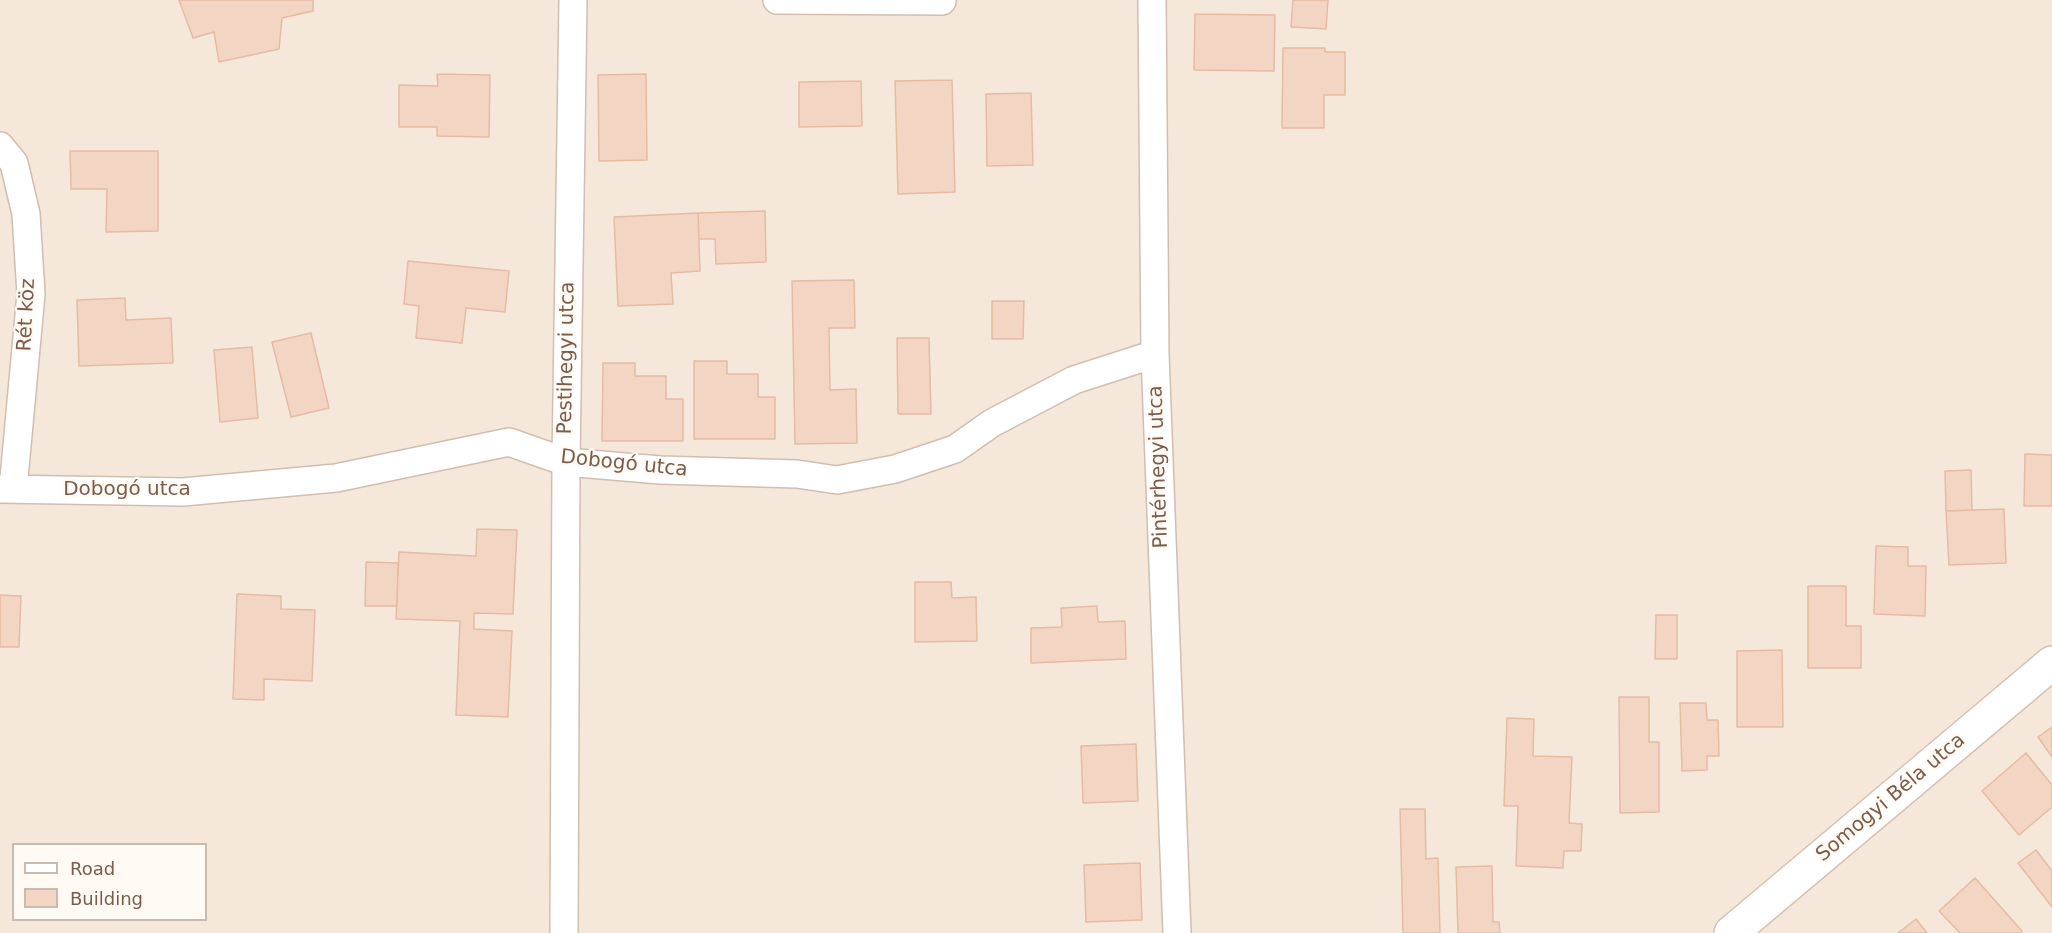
<!DOCTYPE html>
<meta charset="utf-8">
<style>
body{margin:0}
#map{position:relative;width:2052px;height:933px;overflow:hidden;background:#fdf6ec;font-family:"DejaVu Sans",sans-serif}
canvas{display:block}
.legend{position:absolute;left:12px;top:843px;width:195px;height:78px;box-sizing:border-box;background:#fffaf3;border:2px solid #cabbb1;margin:0;padding:8px 10px;list-style:none;font-size:18px;color:#7a5c4d}
.legend li{display:flex;align-items:center;gap:12px;height:30px}
.legend b{width:30px;border:2px solid #cabbb1}
</style>
<div id="map">
<canvas width="2052" height="933"></canvas>
<ul class="legend">
<li><b style="height:8px;background:#fff"></b>Road</li>
<li><b style="height:16px;background:#f3d5c3"></b>Building</li>
</ul>
</div>
<script>
const ctx = document.querySelector('canvas').getContext('2d');
ctx.lineJoin = 'round';
function paint(path, color) { ctx.fillStyle = color; ctx.fill(path, 'evenodd'); }
const toPath = rows => new Path2D(rows.map(r => 'M' + r).join(''));
function trace(path, color, width, dash) { ctx.strokeStyle = color; ctx.lineWidth = width; ctx.lineCap = dash ? 'butt' : 'round'; ctx.setLineDash(dash || []); ctx.stroke(path); }
function write(font, color, halo, rows, align = 'center') {
  ctx.font = font + ' "DejaVu Sans",sans-serif'; ctx.lineWidth = 4.5; ctx.setLineDash([]); ctx.textBaseline = 'middle'; ctx.strokeStyle = halo; ctx.fillStyle = color; for (const [text, x, y, turn = 0] of rows) {
    ctx.save(); ctx.translate(x, y); ctx.rotate((+turn || 0) * Math.PI / 180); ctx.textAlign = isNaN(turn) ? turn : align; if (halo) ctx.strokeText(text, 0, 0); ctx.fillText(text, 0, 0); ctx.restore();
  }
}
paint(toPath([
 [0,0,2052,0,2052,933,0,933],
 [14,844,206,844,206,920,14,920]
]), '#f5e8da');
const building = toPath([
 [179,0,313,0,313,11,282,18,279,49,219,62,214,32,193,38,179,0],
 [1293,0,1328,0,1326,29,1291,27,1293,0],
 [1195,14,1275,15,1274,71,1194,70,1195,14],
 [1283,48,1325,48,1325,52,1345,52,1345,95,1324,95,1324,128,1282,128,1283,48],
 [437,74,490,75,489,137,437,136,437,127,399,127,399,85,438,86,437,74],
 [646,74,647,160,599,161,598,75,646,74],
 [952,80,955,192,898,194,895,81,952,80],
 [861,81,862,126,799,127,799,82,861,81],
 [1031,93,1033,165,987,166,986,94,1031,93],
 [70,151,158,151,158,231,106,232,107,189,71,189,70,151],
 [765,211,766,262,716,264,715,239,699,239,698,213,765,211],
 [698,213,700,271,671,273,673,304,618,306,614,217,698,213],
 [408,261,509,271,505,312,466,308,462,343,416,338,419,306,404,304,408,261],
 [854,280,855,328,829,328,830,390,856,389,857,443,795,444,792,281,854,280],
 [125,298,126,320,171,318,173,363,79,366,77,300,125,298],
 [992,301,1024,301,1023,339,992,339,992,301],
 [311,333,329,408,291,417,272,342,311,333],
 [897,338,929,338,931,414,898,414,897,338],
 [252,347,258,418,220,422,214,350,252,347],
 [694,361,727,361,727,374,758,374,758,397,775,397,775,439,694,439,694,361],
 [603,363,635,363,635,376,666,376,666,399,683,399,683,441,602,441,603,363],
 [2025,454,2052,455,2052,506,2024,506,2025,454],
 [1971,470,1972,510,1946,511,1945,471,1971,470],
 [2004,509,2006,563,1949,565,1946,511,2004,509],
 [477,529,517,530,513,614,474,613,474,629,512,631,508,717,456,715,460,621,396,619,399,552,476,556,477,529],
 [1876,546,1908,547,1908,566,1926,566,1925,616,1874,614,1876,546],
 [366,562,398,563,397,606,365,606,366,562],
 [915,582,951,582,952,598,976,597,977,641,915,642,915,582],
 [1808,586,1846,586,1846,626,1861,626,1861,668,1808,668,1808,586],
 [237,594,281,596,281,609,315,610,312,681,264,679,264,700,233,699,237,594],
 [0,595,21,596,19,647,0,647,0,595],
 [1097,606,1098,622,1125,621,1126,659,1031,663,1031,628,1062,627,1061,608,1097,606],
 [1656,615,1677,615,1677,659,1655,659,1656,615],
 [1782,650,1783,727,1737,727,1737,651,1782,650],
 [1619,697,1649,697,1649,742,1659,742,1659,812,1620,813,1619,697],
 [1680,703,1706,703,1707,720,1718,720,1719,756,1707,756,1707,770,1682,771,1680,703],
 [1507,718,1534,719,1533,756,1572,757,1569,823,1582,824,1581,851,1564,851,1563,868,1516,866,1518,806,1504,806,1507,718],
 [2052,727,2052,757,2038,737,2052,727],
 [1136,744,1138,801,1083,803,1081,746,1136,744],
 [2026,753,2052,785,2052,807,2019,835,1982,791,2026,753],
 [1400,809,1425,809,1426,859,1438,858,1440,933,1403,933,1400,809],
 [2036,850,2052,871,2052,907,2018,863,2036,850],
 [1140,863,1142,920,1086,922,1084,865,1140,863],
 [1492,866,1493,922,1499,922,1500,933,1458,933,1456,867,1492,866],
 [1975,878,2022,931,2020,933,1960,933,1939,911,1975,878],
 [1916,919,1927,933,1898,933,1916,919]
]);
paint(building, '#f3d5c3');
trace(building, '#e6bba3', 1.5);
const street = toPath([
 [777,0,942,1],
 [1152,0,1155,354,1177,933],
 [0,146,14,163,26,214,31,294,13,489],
 [0,489,183,492,336,478,509,442,566,462,660,470,797,474,837,480,895,469,955,449,992,423,1074,380,1155,354],
 [564,933,566,462,573,0]
]);
const secondary = toPath([
 [1731,933,2052,663]
]);
trace(street, '#d1beb0', 30);
trace(secondary, '#d6c0b0', 36);
trace(street, '#fff', 27);
trace(secondary, '#fff', 33);
write('20px', '#7a5c4d', '#fffaf3', [
 ["Rét köz",27,315,-87],
 ["Pestihegyi utca",567,358,-89],
 ["Dobogó utca",624,464,6],
 ["Pintérhegyi utca",1159,467,-92],
 ["Dobogó utca",127,490],
 ["Somogyi Béla utca",1891,798,-40]
]);
</script>
